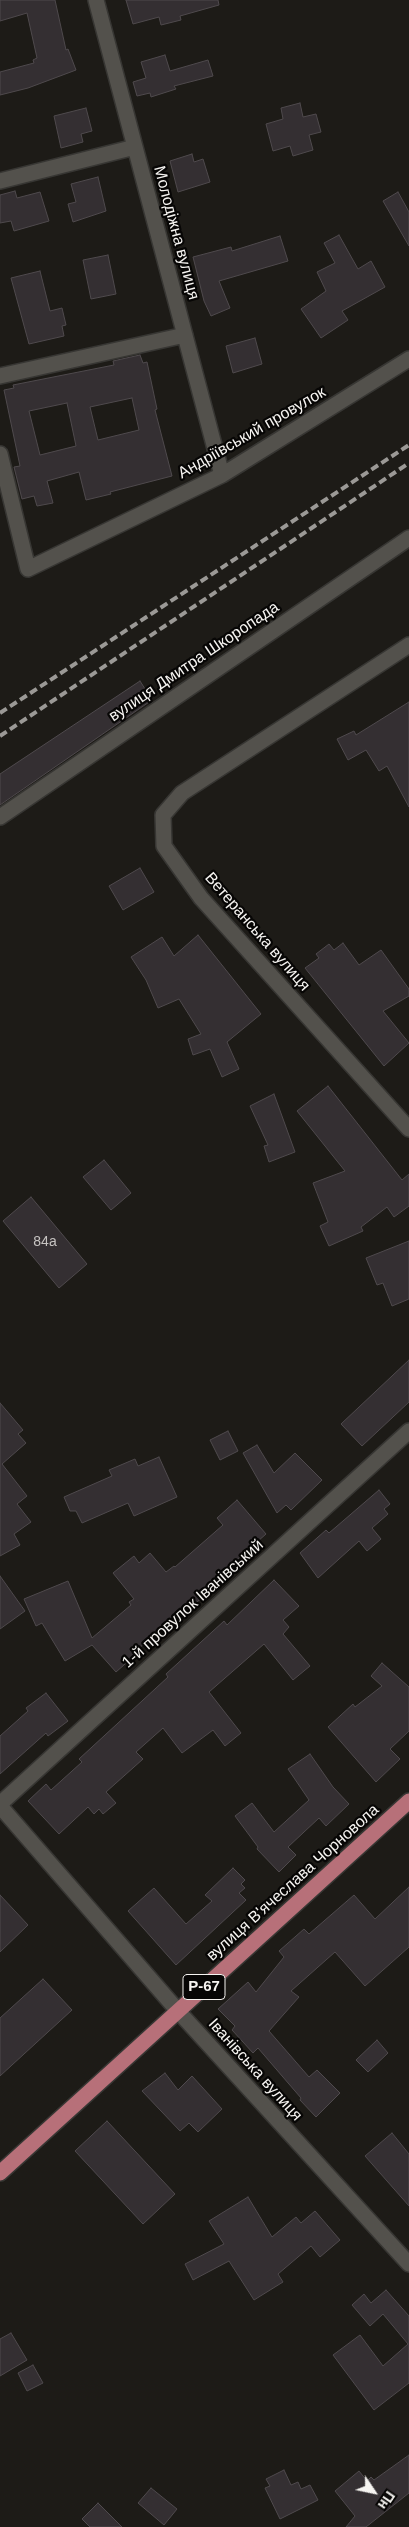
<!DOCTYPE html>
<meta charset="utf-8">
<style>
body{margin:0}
#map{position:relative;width:409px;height:2527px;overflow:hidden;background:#1d1b17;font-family:Helvetica,sans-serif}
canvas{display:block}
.north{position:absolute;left:349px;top:2467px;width:50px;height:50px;-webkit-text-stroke:4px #070605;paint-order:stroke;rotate:124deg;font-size:14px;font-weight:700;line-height:20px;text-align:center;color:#f6f4f1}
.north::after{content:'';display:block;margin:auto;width:18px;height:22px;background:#f6f4f1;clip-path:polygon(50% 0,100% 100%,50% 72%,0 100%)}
</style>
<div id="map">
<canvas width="409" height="2527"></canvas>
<div class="north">Пн</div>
</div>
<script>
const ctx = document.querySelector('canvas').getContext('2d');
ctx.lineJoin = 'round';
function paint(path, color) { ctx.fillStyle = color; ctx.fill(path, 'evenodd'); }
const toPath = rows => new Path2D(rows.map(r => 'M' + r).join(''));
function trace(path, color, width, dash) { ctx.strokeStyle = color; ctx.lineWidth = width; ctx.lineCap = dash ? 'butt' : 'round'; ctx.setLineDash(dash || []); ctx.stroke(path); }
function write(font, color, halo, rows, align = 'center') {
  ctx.font = font + ' Helvetica,sans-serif'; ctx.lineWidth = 4.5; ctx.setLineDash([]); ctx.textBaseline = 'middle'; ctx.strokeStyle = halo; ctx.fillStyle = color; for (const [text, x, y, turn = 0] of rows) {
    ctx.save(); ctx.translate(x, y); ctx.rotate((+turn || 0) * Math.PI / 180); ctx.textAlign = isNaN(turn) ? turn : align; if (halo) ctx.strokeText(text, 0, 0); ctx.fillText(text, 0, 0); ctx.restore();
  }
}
const building = toPath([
 [0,0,55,0,66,50,68,49,76,70,28,88,0,95,0,72,34,63,33,60,37,58,27,13,0,21,0,0],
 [126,0,218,0,219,5,180,16,181,20,161,25,159,17,133,24,126,0],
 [165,55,170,71,208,60,213,76,174,86,176,89,151,97,150,93,137,96,133,82,146,78,141,62,165,55],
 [300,103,303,117,316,114,321,132,309,135,313,150,293,156,290,146,273,151,266,124,283,119,281,108,300,103],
 [86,108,92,131,81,134,83,142,61,148,54,116,86,108],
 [192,154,194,162,203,159,210,182,178,192,170,161,192,154],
 [98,177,106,211,73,222,68,204,76,202,71,184,98,177],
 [15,191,17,198,40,192,49,221,14,231,11,221,0,223,0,195,15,191],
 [398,192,409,212,409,246,383,201,398,192],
 [339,235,358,269,371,261,385,287,342,311,348,320,321,338,301,309,326,291,317,272,335,263,324,243,339,235],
 [280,236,288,261,219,281,230,308,211,316,204,301,193,257,231,247,232,251,280,236],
 [108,255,116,294,91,299,83,260,108,255],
 [40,271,50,311,62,308,66,325,62,326,64,336,29,344,11,278,40,271],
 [255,338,262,364,233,373,226,346,255,338],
 [140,355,143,363,147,362,157,409,155,410,172,476,110,492,111,494,86,500,79,472,47,481,53,503,37,506,34,496,22,499,14,467,20,466,4,390,14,388,13,385,114,365,113,361,140,355],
 [132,398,139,430,98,440,90,407,132,398],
 [67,403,76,446,40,455,29,411,67,403],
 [140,681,152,700,0,805,0,774,140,681],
 [409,702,409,807,387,766,379,771,366,750,348,760,337,739,354,731,356,735,409,702],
 [140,868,154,892,123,910,109,886,140,868],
 [198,935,261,1014,227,1042,239,1069,222,1077,210,1049,193,1055,188,1039,201,1034,179,999,158,1008,146,980,131,957,162,937,174,956,198,935],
 [343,943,359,965,381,950,409,989,409,996,383,1011,409,1043,384,1066,305,968,319,958,316,954,329,944,334,950,343,943],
 [328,1086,402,1180,409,1174,409,1206,394,1217,387,1207,361,1227,363,1231,329,1246,320,1226,328,1222,313,1183,345,1171,297,1111,328,1086],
 [274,1094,295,1152,269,1162,264,1146,268,1145,250,1106,274,1094],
 [104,1160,131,1193,111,1210,83,1177,104,1160],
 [31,1197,87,1264,59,1288,3,1221,31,1197],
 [409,1241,409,1299,392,1306,383,1283,377,1285,366,1258,409,1241],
 [409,1360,409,1402,362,1446,341,1424,409,1360],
 [0,1403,23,1430,18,1434,26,1443,2,1464,27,1496,17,1504,31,1522,14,1534,20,1545,0,1556,0,1403],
 [228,1431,238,1451,220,1460,210,1440,228,1431],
 [257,1445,274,1473,295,1453,322,1480,291,1510,286,1505,277,1513,243,1453,257,1445],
 [159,1457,177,1497,134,1516,128,1503,82,1523,76,1511,70,1511,64,1497,112,1476,109,1470,135,1459,138,1466,159,1457],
 [379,1490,390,1504,384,1509,388,1514,372,1528,381,1539,367,1551,359,1541,318,1578,300,1553,326,1530,329,1533,379,1490],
 [237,1500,266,1534,231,1565,236,1571,139,1648,141,1650,116,1672,92,1645,65,1661,42,1623,36,1626,24,1599,68,1581,92,1638,131,1605,129,1602,134,1599,113,1573,134,1556,139,1563,150,1553,166,1572,174,1566,175,1567,223,1525,217,1518,237,1500],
 [0,1576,25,1611,0,1629,0,1576],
 [274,1580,299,1606,283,1620,289,1627,283,1634,310,1666,293,1680,264,1644,209,1692,241,1733,225,1746,213,1730,182,1753,163,1728,136,1752,143,1759,106,1792,116,1803,103,1814,99,1809,94,1814,88,1807,59,1834,28,1801,46,1784,51,1790,82,1762,79,1759,168,1677,166,1674,224,1621,227,1625,274,1580],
 [382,1663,409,1687,409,1731,390,1749,400,1759,376,1782,328,1727,353,1704,355,1707,382,1686,371,1676,382,1663],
 [46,1693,68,1721,48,1736,46,1733,0,1774,0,1736,28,1711,26,1708,46,1693],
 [310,1754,333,1787,349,1804,326,1826,319,1818,288,1847,296,1855,279,1872,257,1849,258,1847,235,1816,252,1803,274,1832,309,1800,288,1769,310,1754],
 [233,1868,245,1880,241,1884,245,1888,239,1893,246,1900,176,1965,128,1911,154,1888,186,1924,212,1901,205,1895,233,1868],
 [409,1887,409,1947,365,1986,335,1952,291,1991,299,1997,269,2031,309,2077,317,2070,340,2093,316,2117,300,2100,301,2098,258,2048,253,2053,232,2030,235,2026,218,2009,248,1982,256,1992,284,1957,279,1951,304,1929,309,1934,354,1895,375,1919,409,1887],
 [0,1895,28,1925,0,1952,0,1895],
 [43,1979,72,2010,0,2076,0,2018,43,1979],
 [377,2040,388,2053,368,2072,356,2060,377,2040],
 [165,2073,178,2090,192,2076,222,2109,198,2132,189,2123,180,2131,142,2091,165,2073],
 [107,2121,175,2194,143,2224,75,2151,107,2121],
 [392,2133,409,2154,409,2206,365,2156,392,2133],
 [248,2197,272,2237,296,2217,301,2223,315,2211,340,2240,320,2257,311,2246,278,2274,283,2282,254,2300,229,2261,193,2280,185,2264,224,2244,209,2221,248,2197],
 [386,2290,409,2316,409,2383,374,2410,333,2355,360,2335,383,2366,408,2344,383,2314,370,2326,352,2305,364,2294,371,2303,386,2290],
 [11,2333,27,2360,0,2376,0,2339,11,2333],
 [33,2365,43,2383,27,2391,18,2373,33,2365],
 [409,2455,409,2493,366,2527,346,2527,355,2516,335,2491,359,2471,367,2481,371,2477,374,2480,409,2455],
 [284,2470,291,2485,298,2482,301,2489,310,2485,318,2500,280,2519,265,2488,270,2486,266,2479,284,2470],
 [151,2488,177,2509,164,2525,138,2503,151,2488],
 [98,2503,122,2527,90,2527,82,2519,98,2503]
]);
paint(building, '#342f32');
trace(building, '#4f4a4d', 1);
const minor = toPath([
 [96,0,222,475],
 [0,181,135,147],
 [0,376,185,335],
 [0,454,28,569,222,475,409,359],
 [409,645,182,793,163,815,164,846,201,898,409,1129],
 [0,817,409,538],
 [0,1804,409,1431],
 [0,1806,178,2011,409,2264]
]);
const primary = toPath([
 [0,2173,409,1801]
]);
trace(minor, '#373633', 18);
trace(primary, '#373633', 18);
trace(minor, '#53514c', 15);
trace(primary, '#b77079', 15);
trace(toPath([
 [0,713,409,445],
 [0,736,409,463]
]), '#9b9996', 4, [8, 4]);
write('14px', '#c6c3c1', null, [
 ["84а",45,1242]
]);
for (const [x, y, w] of [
 [204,1987,42]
]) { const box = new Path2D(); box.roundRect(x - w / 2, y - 12.5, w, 25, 4); ctx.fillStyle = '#070605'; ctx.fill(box); trace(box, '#f6f4f1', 1); }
write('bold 15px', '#f6f4f1', null, [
 ["Р-67",204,1987]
]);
write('16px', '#f6f4f1', '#070605', [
 ["Молодіжна вулиця",176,233,75],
 ["Андріївський провулок",252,433,-30],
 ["вулиця Дмитра Шкоропада",194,662,-34],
 ["Ветеранська вулиця",257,932,49],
 ["1-й провулок Іванівський",193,1604,-42],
 ["вулиця В'ячеслава Чорновола",293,1883,-42],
 ["Іванівська вулиця",255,2070,48]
]);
</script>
